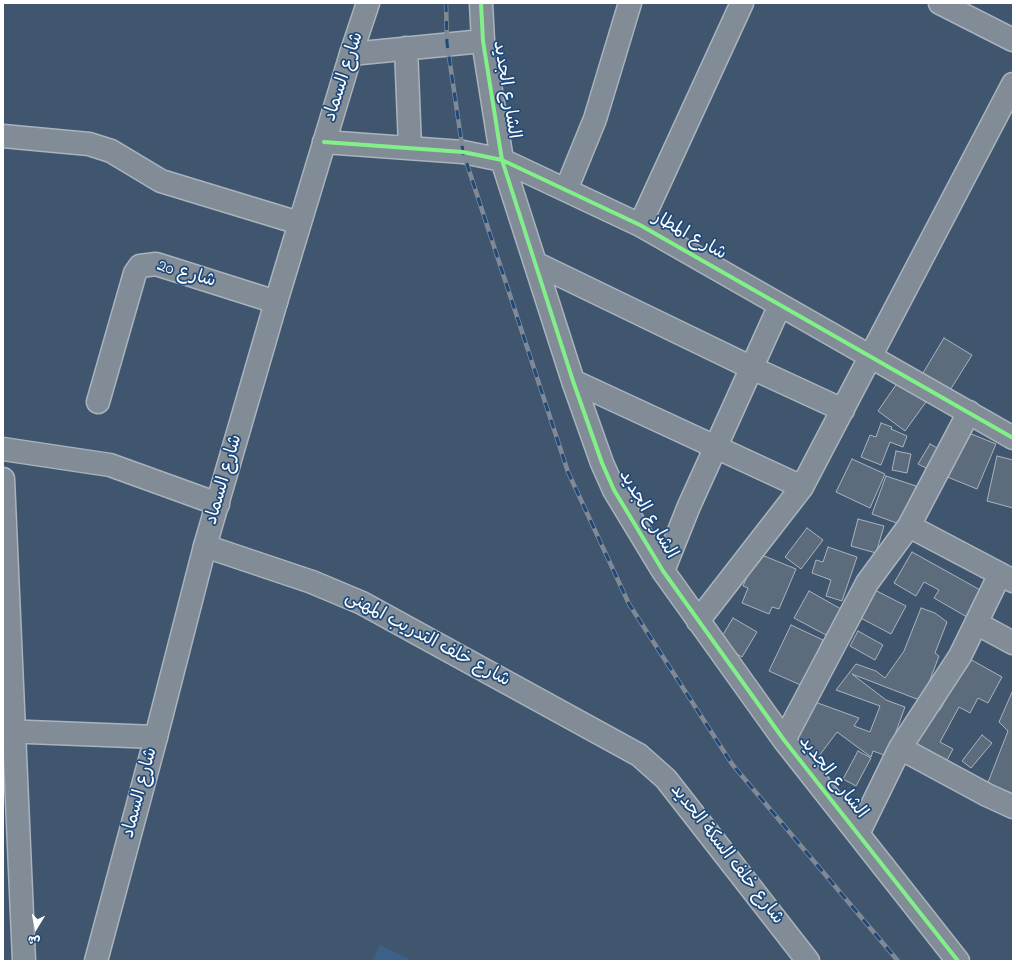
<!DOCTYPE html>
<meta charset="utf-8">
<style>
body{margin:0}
#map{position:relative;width:1016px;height:964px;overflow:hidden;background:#40566e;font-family:"Indie Flower","Playpen Sans Arabic",sans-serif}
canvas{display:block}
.frame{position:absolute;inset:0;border:4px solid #fff;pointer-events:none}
.north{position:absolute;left:16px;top:908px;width:40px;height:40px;-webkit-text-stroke:3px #1f4a7a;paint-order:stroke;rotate:190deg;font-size:11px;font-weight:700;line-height:16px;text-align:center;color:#fff}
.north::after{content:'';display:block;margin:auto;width:14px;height:18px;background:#fff;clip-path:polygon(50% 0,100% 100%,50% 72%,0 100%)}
</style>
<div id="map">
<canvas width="1016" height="964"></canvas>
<div class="frame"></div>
<div class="north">ش</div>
</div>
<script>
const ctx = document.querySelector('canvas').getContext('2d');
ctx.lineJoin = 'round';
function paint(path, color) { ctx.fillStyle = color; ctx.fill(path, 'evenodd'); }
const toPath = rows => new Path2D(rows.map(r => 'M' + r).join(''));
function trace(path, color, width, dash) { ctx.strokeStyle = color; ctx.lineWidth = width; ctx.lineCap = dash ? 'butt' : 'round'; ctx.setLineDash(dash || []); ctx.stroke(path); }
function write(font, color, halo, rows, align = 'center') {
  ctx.font = font + ' "Indie Flower","Playpen Sans Arabic",sans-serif'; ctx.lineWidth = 3.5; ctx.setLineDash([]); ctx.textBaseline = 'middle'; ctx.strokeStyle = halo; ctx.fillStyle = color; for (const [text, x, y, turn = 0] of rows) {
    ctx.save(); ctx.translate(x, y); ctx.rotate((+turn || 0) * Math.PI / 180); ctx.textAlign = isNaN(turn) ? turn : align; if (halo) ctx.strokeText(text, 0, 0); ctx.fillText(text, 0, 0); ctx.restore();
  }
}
paint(toPath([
 [380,945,413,961,372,961]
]), '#3c6087');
const building = toPath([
 [944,338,972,355,947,395,920,378,944,338],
 [898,382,926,402,905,431,878,411,898,382],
 [881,423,892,427,891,429,907,436,903,447,890,442,881,465,861,457,870,435,876,437,881,423],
 [964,431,996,444,977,489,945,476,964,431],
 [930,444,941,450,930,470,918,464,930,444],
 [896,451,911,454,907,473,892,470,896,451],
 [997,456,1013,460,1013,508,987,501,997,456],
 [852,459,885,474,870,508,836,492,852,459],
 [886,476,916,486,902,525,872,514,886,476],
 [858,519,884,526,876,553,851,546,858,519],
 [807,528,823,540,801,569,785,557,807,528],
 [828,547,857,557,842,601,826,596,831,580,812,573,816,560,823,562,828,547],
 [912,552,982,591,967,617,934,598,939,590,924,582,916,596,894,583,912,552],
 [757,553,796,569,779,609,772,607,769,614,742,603,748,588,743,586,757,553],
 [869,587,906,606,891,634,855,615,869,587],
 [809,591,841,609,826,635,794,618,809,591],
 [921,608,935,613,947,622,935,653,939,656,922,701,852,674,886,700,905,707,887,756,873,751,871,757,837,732,813,764,789,736,815,702,859,718,854,726,870,732,880,706,836,690,856,664,876,671,885,678,904,651,921,608],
 [733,618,757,632,742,657,718,643,733,618],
 [791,625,823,640,815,657,819,658,805,687,769,671,791,625],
 [858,631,883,645,875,660,850,646,858,631],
 [968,658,1002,677,988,703,978,698,970,713,959,707,940,742,953,749,944,766,908,746,931,705,940,710,968,658],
 [1013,690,1013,801,985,790,1008,731,999,722,1013,690],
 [982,735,992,743,971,768,962,761,982,735],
 [858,751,871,758,856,786,843,779,858,751]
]);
paint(building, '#5c6c7d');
trace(building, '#a9b3be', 1);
const minor = toPath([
 [481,3,483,41,502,160,573,381,602,463,614,490,663,571,784,740,958,961],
 [940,3,1013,40],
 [406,48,410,147],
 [351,54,483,41],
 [3,136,89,144,111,151,161,181,299,223],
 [324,142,463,152,502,160,640,225,1013,438],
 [566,190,595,119,630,3],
 [640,225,742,3],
 [535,263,752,368,843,410],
 [573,381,802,487],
 [98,402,135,273,140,266,156,264,276,302],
 [3,449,110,465,218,504],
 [3,479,24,961],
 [909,526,1000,574],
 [205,546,312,582,362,603,639,755,666,779,808,961],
 [663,571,689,506,780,305],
 [698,621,802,487,1013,84],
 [976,623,1013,643],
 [3,731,156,737],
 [784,740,867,583,909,526,969,412],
 [900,748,987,795,1013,807],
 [858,834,900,748,960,656,1000,574,1013,581]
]);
const highway = toPath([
 [96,961,156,737,205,546,276,302,351,54,368,3]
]);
trace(minor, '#a9b3be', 25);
trace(highway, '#a9b3be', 25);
trace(minor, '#818c97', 22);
trace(highway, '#818c97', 22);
const rail = toPath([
 [446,3,447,43,463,152,568,472,629,604,732,764,898,961]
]);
trace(rail, '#808a96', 4.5);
trace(rail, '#1f4a7a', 3, [9]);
trace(toPath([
 [481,3,483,41,502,160,573,381,602,463,614,490,663,571,784,740,958,961],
 [324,142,463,152,502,160,640,225,1013,438]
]), '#82f089', 4);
write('18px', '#fff', '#1f4a7a', [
 ["شارع السماد",345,77,-72],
 ["الشارع الجديد",505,90,81],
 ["شارع المطار",689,237,29],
 ["شارع 20",186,275,16],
 ["شارع السماد",225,480,-74],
 ["الشارع الجديد",647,515,60],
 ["شارع خلف التدريب المهنى",427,640,28],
 ["الشارع الجديد",832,778,52],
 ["شارع السماد",141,793,-75],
 ["شارع خلف السكة الحديد",726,855,52]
]);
</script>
